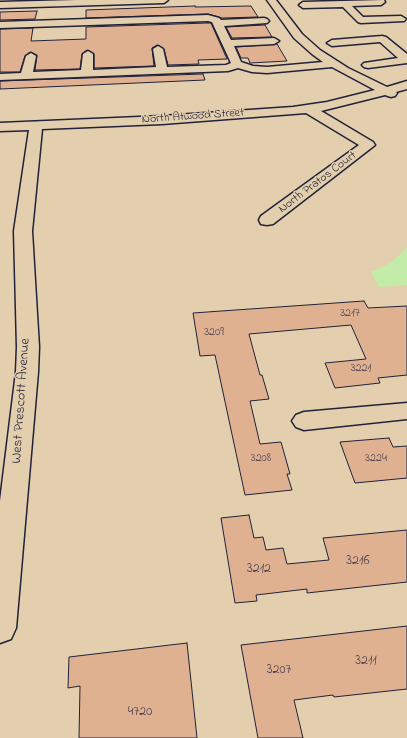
<!DOCTYPE html>
<style>
body{margin:0}
canvas{display:block;background:#e3cfad}
</style>
<canvas width="407" height="738"></canvas>
<script>
const ctx = document.querySelector('canvas').getContext('2d');
ctx.lineJoin = 'round';
function paint(path, color) { ctx.fillStyle = color; ctx.fill(path, 'evenodd'); }
const toPath = rows => new Path2D(rows.map(r => 'M' + r).join(''));
function trace(path, color, width, dash) { ctx.strokeStyle = color; ctx.lineWidth = width; ctx.lineCap = dash ? 'butt' : 'round'; ctx.setLineDash(dash || []); ctx.stroke(path); }
function write(font, color, halo, rows, align = 'center') {
  ctx.font = font + ' "Indie Flower",sans-serif'; ctx.lineWidth = 3; ctx.setLineDash([]); ctx.textBaseline = 'middle'; ctx.strokeStyle = halo; ctx.fillStyle = color; for (const [text, x, y, turn = 0] of rows) {
    ctx.save(); ctx.translate(x, y); ctx.rotate((+turn || 0) * Math.PI / 180); ctx.textAlign = isNaN(turn) ? turn : align; if (halo) ctx.strokeText(text, 0, 0); ctx.fillText(text, 0, 0); ctx.restore();
  }
}
paint(toPath([
 [407,247,407,285,379,287,371,272,392,262]
]), '#c2eca8');
const building = toPath([
 [195,6,195,7,251,6,258,17,222,18,208,14,86,18,86,10,195,6],
 [37,11,35,19,0,20,0,12,37,11],
 [208,23,211,23,227,59,198,60,199,64,168,65,164,49,157,45,152,48,154,66,94,68,94,54,87,50,82,54,80,69,35,70,37,55,30,52,25,56,20,72,0,72,0,29,33,28,31,41,86,39,86,27,208,23],
 [265,25,272,37,232,38,226,27,265,25],
 [277,44,287,61,250,63,248,58,241,58,236,47,277,44],
 [203,74,205,80,0,89,0,81,203,74],
 [364,301,368,308,407,306,407,375,378,378,380,383,335,388,325,363,366,359,351,325,249,334,260,375,262,375,269,399,250,401,260,444,281,442,290,474,287,474,292,490,245,495,215,355,200,356,193,313,364,301],
 [389,438,393,447,407,446,407,478,355,483,340,442,389,438],
 [249,515,254,538,263,537,266,550,283,548,287,564,329,560,323,538,407,530,407,582,307,593,307,589,256,595,257,601,235,603,221,518,249,515],
 [407,626,407,689,334,697,333,695,294,700,303,738,258,738,241,645,407,626],
 [187,643,197,738,79,738,80,686,68,688,69,657,187,643]
]);
paint(building, '#e0b191');
trace(building, '#22223b', 1);
const minor = toPath([
 [267,0,276,0,302,34,320,50,348,68,387,87,407,81,407,89,396,92,397,93,395,96,391,97,385,95,321,111,373,142,375,145,273,224,267,225,261,224,259,220,261,216,359,145,306,113,162,124,42,129,32,231,39,347,38,372,16,628,11,639,0,643,0,501,16,372,17,347,14,231,29,130,0,131,0,123,162,116,293,107,327,102,375,90,332,67,267,73,252,72,238,68,228,71,0,80,0,74,21,73,26,56,31,53,36,56,33,72,81,70,83,54,88,51,93,54,93,70,156,67,153,49,158,46,163,49,167,67,226,65,231,63,212,22,208,21,0,28,0,22,208,15,219,18,221,20,264,18,267,19,269,21,267,23,224,26,231,40,274,38,279,41,274,44,234,46,241,62,253,66,267,67,323,62,312,54,294,38,267,0],
 [384,0,385,2,381,5,352,6,363,17,401,16,406,19,404,21,361,23,358,22,343,7,303,8,299,5,303,2,384,0],
 [382,36,386,37,407,54,407,63,368,68,364,67,362,65,364,63,398,58,380,42,332,46,327,43,332,40,382,36],
 [407,403,407,419,304,430,296,427,292,421,296,415,304,412,407,403]
]);
const major = toPath([
 [77,0,168,0,164,3,0,8,0,2,77,0]
]);
trace(minor, '#22223b', 3);
trace(major, '#22223b', 3);
paint(minor, '#e3cfad');
paint(major, '#e3cfad');
write('12px', '#22223b', '#e3cfad', [
 ["North Atwood Street",193,117,-4],
 ["North Pratos Court",318,183,-37]
]);
write('12px', '#524650', null, [
 ["3217",350,314],
 ["3209",214,333],
 ["3221",361,369],
 ["3208",261,459],
 ["3224",376,459]
]);
write('14px', '#22223b', '#e3cfad', [
 ["West Prescott Avenue",22,401,-86]
]);
write('14px', '#524650', null, [
 ["3216",358,562],
 ["3212",259,570],
 ["3211",366,662],
 ["3207",279,671],
 ["4720",140,713]
]);
</script>
